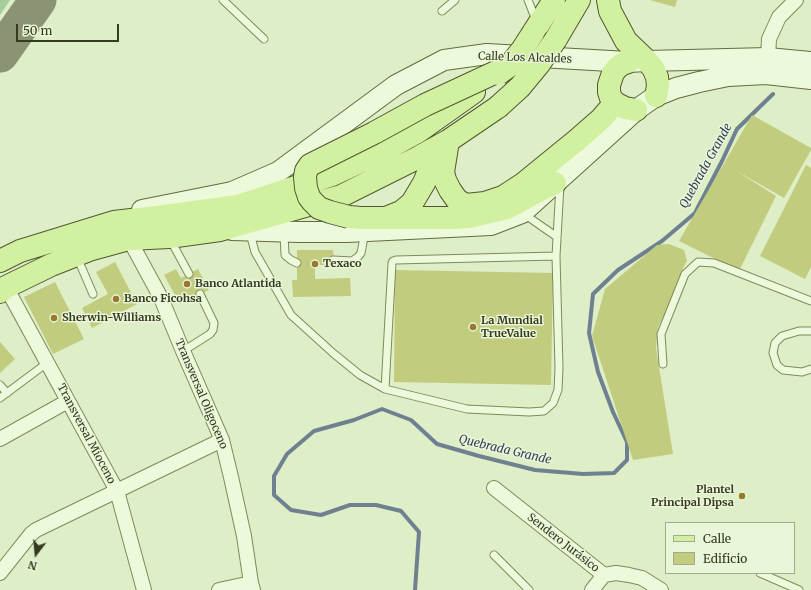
<!DOCTYPE html>
<meta charset="utf-8">
<style>
body{margin:0}
#map{position:relative;width:811px;height:590px;overflow:hidden;background:#deeec7;font-family:Merriweather,serif}
canvas{display:block}
.legend{position:absolute;left:665px;top:522px;width:130px;height:52px;box-sizing:border-box;background:#e9f6d7;border:1px solid #a1ab8e;margin:0;padding:5px 7px;list-style:none;font-size:12px;color:#353a20}
.legend li{display:flex;align-items:center;gap:8px;height:20px}
.legend b{width:20px;border:1px solid #a1ab8e}
.north{position:absolute;left:16px;top:534px;width:40px;height:40px;-webkit-text-stroke:3px #e9f6d7;paint-order:stroke;rotate:196deg;font-size:11px;font-weight:700;line-height:16px;text-align:center;color:#353a20}
.north::after{content:'';display:block;margin:auto;width:14px;height:18px;background:#353a20;clip-path:polygon(50% 0,100% 100%,50% 72%,0 100%)}
.scale{position:absolute;left:16px;top:24px;width:103px;height:18px;box-sizing:border-box;border:2px solid #353a20;border-top:0;padding-left:5px;font-size:12px;line-height:14px;white-space:nowrap;color:#353a20;-webkit-text-stroke:3px #e9f6d7;paint-order:stroke}
</style>
<div id="map">
<canvas width="811" height="590"></canvas>
<ul class="legend">
<li><b style="height:5px;background:#d1f0a0"></b>Calle</li>
<li><b style="height:11px;background:#c2cc7e"></b>Edificio</li>
</ul>
<div class="north">N</div>
<div class="scale">50 m</div>
</div>
<script>
const ctx = document.querySelector('canvas').getContext('2d');
ctx.lineJoin = 'round';
function paint(path, color) { ctx.fillStyle = color; ctx.fill(path, 'evenodd'); }
const toPath = rows => new Path2D(rows.map(r => 'M' + r).join(''));
function trace(path, color, width, dash) { ctx.strokeStyle = color; ctx.lineWidth = width; ctx.lineCap = dash ? 'butt' : 'round'; ctx.setLineDash(dash || []); ctx.stroke(path); }
function write(font, color, halo, rows, align = 'center') {
  ctx.font = font + ' Merriweather,serif'; ctx.lineWidth = 3; ctx.setLineDash([]); ctx.textBaseline = 'middle'; ctx.strokeStyle = halo; ctx.fillStyle = color; for (const [text, x, y, turn = 0] of rows) {
    ctx.save(); ctx.translate(x, y); ctx.rotate((+turn || 0) * Math.PI / 180); ctx.textAlign = isNaN(turn) ? turn : align; if (halo) ctx.strokeText(text, 0, 0); ctx.fillText(text, 0, 0); ctx.restore();
  }
}
paint(toPath([
 [0,0,10,0,0,15]
]), '#a4cd9b');
trace(toPath([
 [415,590,419,532,401,511,376,505,350,505,321,515,291,510,274,495,274,476,287,454,314,431,354,420,382,409,411,420,437,444,479,456,535,470,583,474,614,473,627,460,627,442,613,412,598,372,589,333,593,294,618,270,662,241,695,213,722,161,737,129,773,94]
]), '#6f8191', 4);
trace(toPath([
 [0,54,38,0]
]), '#8a9474', 37);
paint(toPath([
 [650,0,677,0,675,7],
 [752,115,811,148,811,150,784,198,735,170,776,196,739,271,679,241],
 [806,165,811,168,811,267,805,279,760,256],
 [669,244,684,250,687,261,683,268,680,281,673,293,667,310,658,327,656,348,673,454,633,460,592,336,605,289,657,245],
 [297,250,333,250,334,265,315,265,315,279,350,278,351,296,293,297,292,280,297,280],
 [115,262,137,304,92,328,82,308,108,294,96,272],
 [176,269,181,278,198,269,209,290,180,304,164,275],
 [395,270,553,273,551,385,394,382],
 [55,282,84,339,53,354,24,297],
 [0,342,15,359,0,373]
]), '#c2cc7e');
const lane = toPath([
 [223,0,264,39],
 [528,0,536,20],
 [442,11,455,0],
 [524,214,557,237],
 [250,233,255,252,291,315,333,353,360,375,385,389,467,409,529,412,544,411,553,403,558,390,559,368,556,256,560,185],
 [284,234,285,255,291,260,297,263],
 [170,239,189,274],
 [77,257,93,294],
 [333,260,352,261,358,257,361,253,365,232],
 [811,331,799,331,782,336,775,343,773,353,777,365,783,370,802,372,811,369],
 [183,351,210,334,213,330,214,323,200,294],
 [663,364,661,334,685,274,698,262,714,263,811,301],
 [0,385,7,393],
 [385,389,392,263,393,261,396,260,556,256],
 [0,398,47,363],
 [494,555,529,590],
 [760,573,799,590]
]);
const street = toPath([
 [768,58,769,39,779,17,796,0],
 [129,239,161,298,183,351,222,440,231,477,244,536,251,583,253,590],
 [6,287,117,491,144,590],
 [0,439,68,401],
 [494,488,604,575,616,573,629,575,642,578,661,590],
 [0,573,31,534,36,530,222,440],
 [219,590,251,583],
 [592,590,604,575]
]);
const secondary = toPath([
 [142,210,232,192,278,172,396,85,444,60,487,54,628,62,647,61,768,58,811,62],
 [232,230,299,232,347,232,491,225,522,213,636,110,656,96,676,88,699,82,728,76,766,74,811,79]
]);
const primary = toPath([
 [608,0,610,11,626,41,647,61,653,68,657,77,658,86,656,96],
 [533,33,554,0],
 [556,39,579,0],
 [628,62,622,64,617,68,613,73,609,85,609,92,611,98,615,103,625,108,636,110],
 [448,141,443,172,445,180,450,190,457,200,466,205,485,203,503,197,523,184,577,140,601,119,615,103],
 [349,217,361,218,454,218,469,217,507,208,542,189,555,183],
 [386,218,401,212,412,203,424,183,439,146],
 [0,261,20,251,114,222,157,217,238,206,332,175,381,152,419,131,474,92],
 [0,292,6,287,51,265,89,250,129,239,169,237,220,230,341,196,419,157,448,141,498,107]
]);
trace(lane, '#7f8a5c', 9);
trace(street, '#7f8a5c', 16);
trace(secondary, '#636c3f', 22);
trace(primary, '#515830', 24);
trace(lane, '#edf9db', 7);
trace(street, '#edf9db', 14);
trace(secondary, '#edf9db', 20);
trace(primary, '#d1f0a0', 22);
const primaryBridge = toPath([
 [498,74,509,66,522,50,533,33],
 [498,107,520,87,539,64,556,39],
 [349,217,330,212,319,208,312,201,309,197,306,188,305,177,306,171,310,165,374,133,425,105,509,66]
]);
trace(primaryBridge, '#515830', 24, []);
trace(primaryBridge, '#d1f0a0', 22);
for (const [x, y, r, color] of [
 [315,264,4,"#99782d"],
 [187,284,4,"#99782d"],
 [116,299,4,"#99782d"],
 [54,318,4,"#99782d"],
 [473,327,4,"#99782d"],
 [742,496,4,"#99782d"]
]) { const dot = new Path2D(); dot.arc(x, y, r, 0, 2 * Math.PI); ctx.fillStyle = color; ctx.fill(dot); trace(dot, '#e9f6d7', 1.5); }
write('11px', '#353a20', '#e9f6d7', [
 ["Calle Los Alcaldes",525,58,2],
 ["Transversal Oligoceno",201,394,67],
 ["Transversal Mioceno",86,434,62],
 ["Sendero Jurásico",563,543,38]
]);
write('bold 11px', '#353a20', '#e9f6d7', [
 ["Texaco",323,264],
 ["Banco Atlantida",195,284],
 ["Banco Ficohsa",124,299],
 ["Sherwin-Williams",62,318],
 ["La Mundial",481,321],
 ["TrueValue",481,334],
 ["Plantel",734,490,"right"],
 ["Principal Dipsa",734,503,"right"]
], 'left');
write('italic 12px', '#2f3f5a', '#e9f6d7', [
 ["Quebrada Grande",706,166,-61],
 ["Quebrada Grande",505,450,13]
]);
</script>
